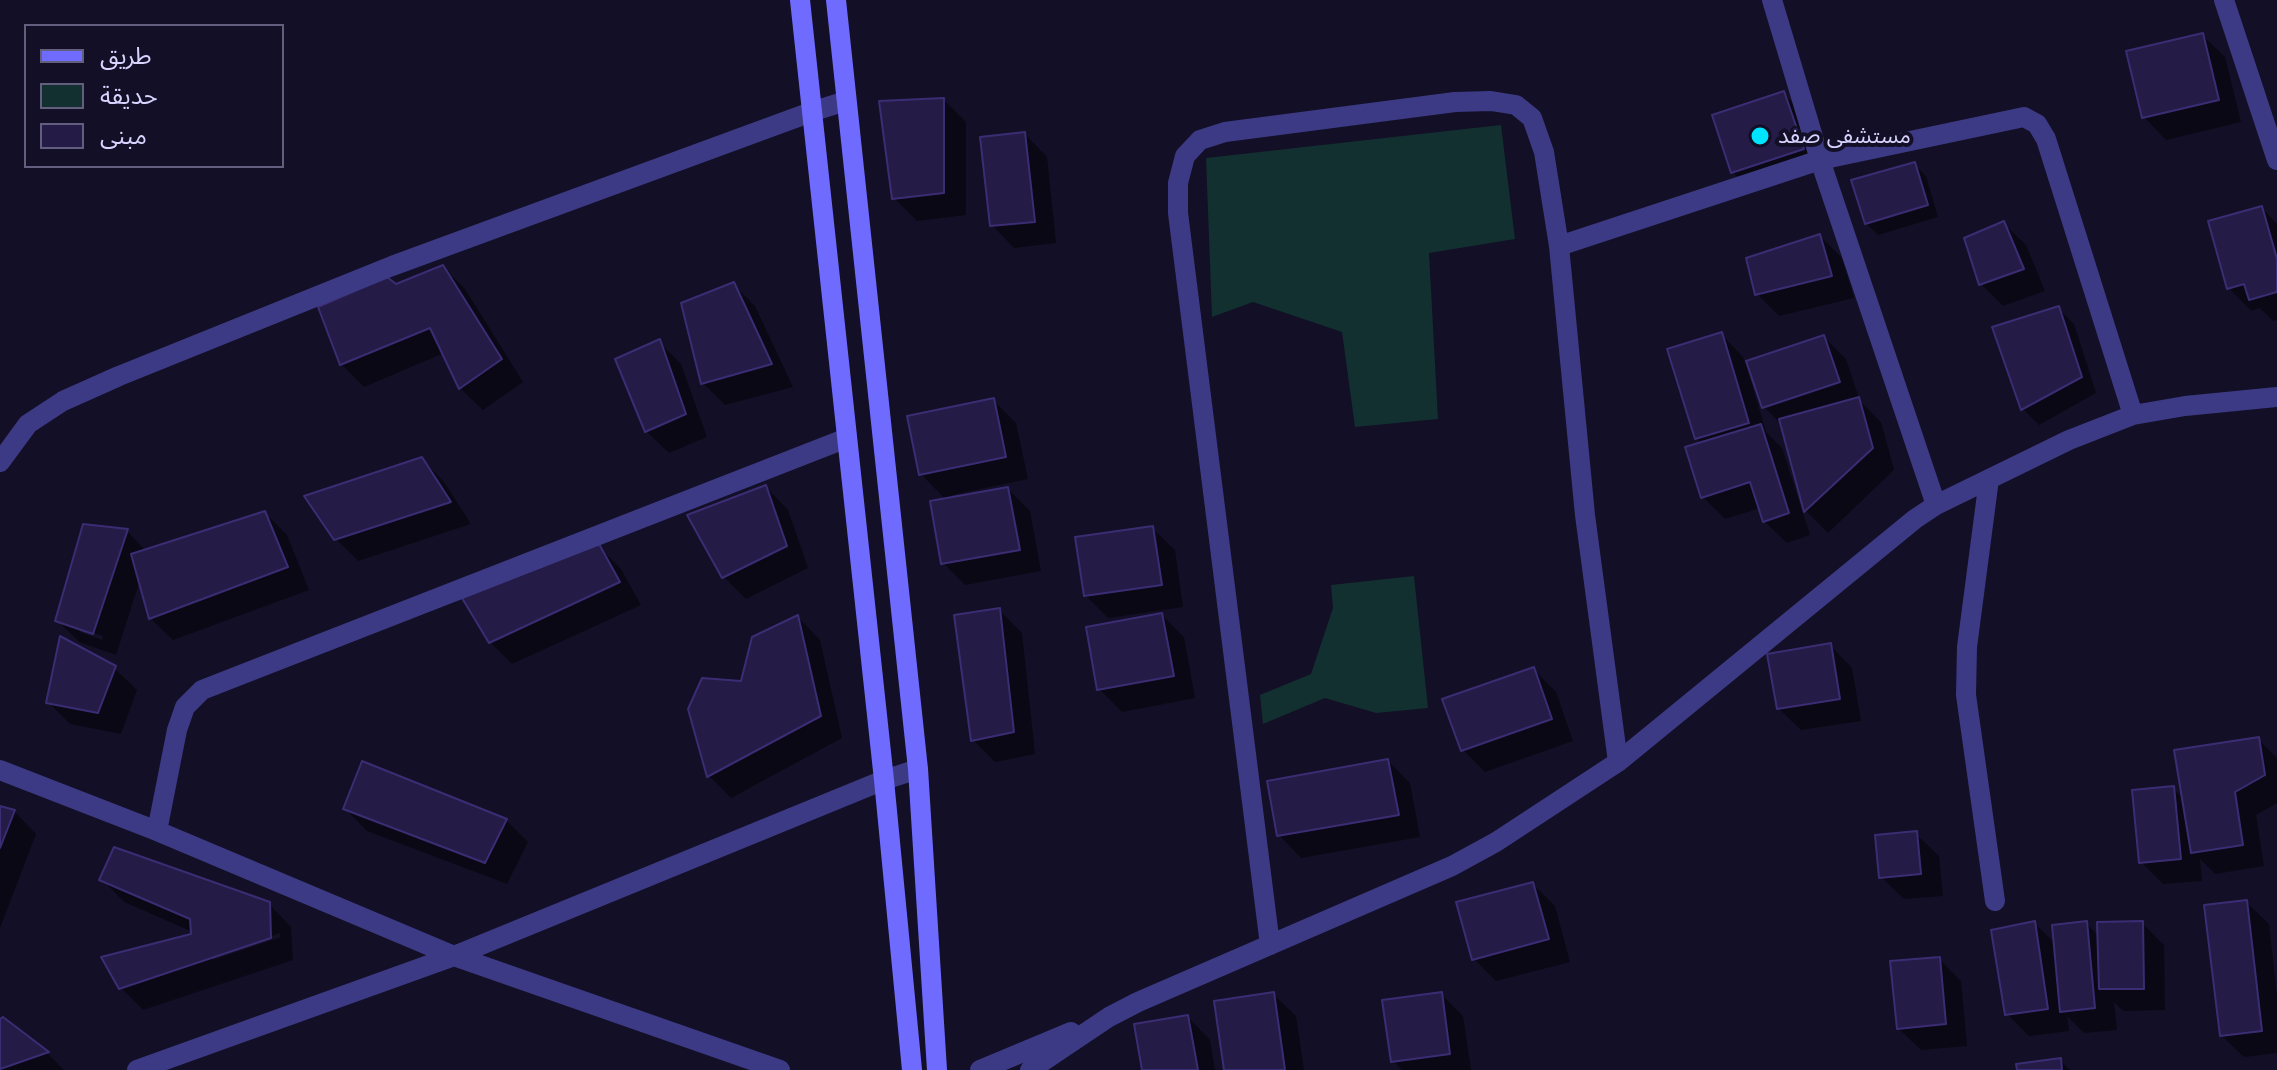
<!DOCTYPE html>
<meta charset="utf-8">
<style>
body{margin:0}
#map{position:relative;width:2277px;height:1070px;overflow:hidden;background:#130f26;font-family:Inter,"Noto Sans Arabic",sans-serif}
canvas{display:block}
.legend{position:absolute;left:24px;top:24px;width:260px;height:144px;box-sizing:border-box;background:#130f26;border:2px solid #625e7d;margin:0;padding:10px 14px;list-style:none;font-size:24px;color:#d9d4ff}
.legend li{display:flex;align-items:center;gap:16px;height:40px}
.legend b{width:40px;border:2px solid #625e7d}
</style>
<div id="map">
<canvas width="2277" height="1070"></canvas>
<ul class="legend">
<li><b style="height:10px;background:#6f6bff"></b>طريق</li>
<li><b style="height:22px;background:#12302f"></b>حديقة</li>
<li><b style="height:22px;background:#241b47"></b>مبنى</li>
</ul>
</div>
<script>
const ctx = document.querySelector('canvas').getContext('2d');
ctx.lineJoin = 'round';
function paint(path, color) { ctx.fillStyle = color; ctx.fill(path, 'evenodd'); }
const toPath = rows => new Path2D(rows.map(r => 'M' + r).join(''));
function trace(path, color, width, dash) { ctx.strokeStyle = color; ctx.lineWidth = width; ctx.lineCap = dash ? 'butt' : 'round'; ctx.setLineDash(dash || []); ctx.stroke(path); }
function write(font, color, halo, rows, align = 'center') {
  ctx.font = font + ' Inter,"Noto Sans Arabic",sans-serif'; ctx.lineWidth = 8; ctx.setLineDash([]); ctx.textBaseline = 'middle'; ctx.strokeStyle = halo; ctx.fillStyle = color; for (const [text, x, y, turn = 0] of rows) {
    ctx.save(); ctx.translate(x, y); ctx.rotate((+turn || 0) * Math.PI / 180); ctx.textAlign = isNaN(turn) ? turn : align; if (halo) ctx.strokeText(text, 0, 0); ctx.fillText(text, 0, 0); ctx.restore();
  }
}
paint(toPath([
 [1501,125,1515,239,1429,253,1438,419,1355,427,1342,332,1253,302,1212,317,1206,158],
 [1414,576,1428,708,1376,713,1325,698,1263,724,1260,695,1311,674,1333,608,1331,585]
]), '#12302f');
paint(toPath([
 [2202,35,2225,57,2241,122,2166,140,2144,117],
 [1784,94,1796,106,1814,161,1744,184,1733,172],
 [944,100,966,122,966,215,917,221,894,198],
 [1025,134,1047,157,1056,243,1014,248,992,225],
 [1914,164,1926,176,1938,217,1878,235,1866,223],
 [2262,208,2277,224,2277,320,2273,321,2260,308,2251,311,2229,288],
 [2003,223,2026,245,2045,291,2003,306,1981,284],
 [1820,236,1842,258,1854,298,1779,316,1757,294],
 [443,267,465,289,523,382,483,410,460,388,444,353,364,387,341,364,396,287],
 [733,284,755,306,793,387,725,405,703,383],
 [2058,308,2074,324,2096,393,2039,425,2023,409,1994,328],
 [1721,334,1743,357,1745,363,1824,337,1846,359,1860,401,1881,422,1894,470,1828,533,1802,507,1804,506,1782,425,1764,407,1749,363,1746,364,1766,432,1782,448,1810,535,1787,543,1764,521,1760,508,1725,519,1703,497,1703,444,1696,438],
 [659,342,681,364,707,437,669,453,646,431],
 [994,401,1016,423,1028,479,952,495,953,499,1008,489,1030,511,1041,571,965,585,943,563,946,500,921,474],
 [422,459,444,482,471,524,358,561,336,539],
 [766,487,788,510,808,568,746,599,723,576],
 [265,513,287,535,309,590,173,640,150,618,140,580,116,655,79,642,57,620,127,531,146,551],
 [80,628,103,636,102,640,80,632],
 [1152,528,1175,550,1183,607,1108,618,1086,596],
 [599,547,621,569,641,605,512,664,490,642],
 [999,610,1022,633,1035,754,995,762,973,740],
 [1162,615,1184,637,1195,698,1122,712,1099,689],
 [798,617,820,640,842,738,731,798,709,776,743,683],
 [1830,645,1852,668,1861,721,1801,730,1778,708],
 [114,668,137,690,121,734,70,724,48,702],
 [1533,669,1556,692,1573,741,1485,772,1462,749],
 [2258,739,2277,758,2277,803,2256,815,2264,866,2215,874,2200,859,2202,881,2163,884,2141,862,2173,788,2184,799],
 [1388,761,1410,783,1420,837,1301,858,1279,835],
 [0,808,14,811,36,834,0,928],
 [345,809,506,820,528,842,507,884,367,831],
 [1916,834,1939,856,1943,896,1904,899,1881,877],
 [102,879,269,904,291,927,293,960,143,1010,121,988,194,936,193,932,124,902],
 [280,933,281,937,213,960,213,956],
 [1533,884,1555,906,1570,962,1496,981,1474,959],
 [2246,902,2269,924,2277,995,2277,1053,2244,1057,2221,1035],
 [2034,923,2056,944,2086,923,2099,937,2142,923,2164,945,2165,1010,2123,1011,2114,1002,2117,1030,2084,1033,2067,1016,2069,1031,2029,1036,2007,1014],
 [1939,959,1961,981,1967,1046,1921,1050,1898,1028],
 [1273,994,1296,1016,1304,1070,1226,1070],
 [1441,994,1463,1016,1471,1070,1402,1070,1393,1061],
 [1188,1017,1210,1040,1215,1070,1144,1070],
 [3,1020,48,1054,64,1070,0,1070,0,1021],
 [2060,1060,2070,1070,2019,1070]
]), '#0007');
const building = toPath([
 [2203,33,2219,100,2142,118,2126,51,2203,33],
 [1784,91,1804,149,1731,173,1712,115,1784,91],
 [944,98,944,193,892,199,879,101,944,98],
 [1025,132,1035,222,990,226,980,137,1025,132],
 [1915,162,1928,205,1865,224,1851,180,1915,162],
 [2262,206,2277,259,2277,292,2249,300,2244,284,2227,289,2208,221,2262,206],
 [2004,221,2024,269,1979,285,1964,238,2004,221],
 [1820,234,1832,276,1755,295,1746,258,1820,234],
 [443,265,502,359,459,389,430,328,340,365,318,307,387,277,396,284,443,265],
 [734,282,772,364,701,384,681,303,734,282],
 [2059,306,2082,377,2021,410,1992,327,2059,306],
 [1722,332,1749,423,1695,439,1667,349,1722,332],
 [1824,335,1840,382,1762,408,1746,361,1824,335],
 [660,339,686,414,645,432,615,359,660,339],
 [1859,397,1873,448,1804,512,1779,419,1859,397],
 [994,398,1006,457,919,475,907,416,994,398],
 [1761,424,1789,513,1763,522,1750,482,1701,498,1685,447,1761,424],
 [422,457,451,502,334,540,304,496,422,457],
 [766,485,787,546,722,578,687,515,766,485],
 [1008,487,1020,550,941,564,930,501,1008,487],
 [265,511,288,567,149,619,131,554,265,511],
 [83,524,128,529,93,634,55,621,83,524],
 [1153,526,1162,585,1084,596,1075,537,1153,526],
 [599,544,620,582,489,643,462,598,599,544],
 [1000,608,1014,732,971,741,954,615,1000,608],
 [1162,613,1174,676,1097,690,1086,627,1162,613],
 [798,615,821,716,707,777,688,709,702,678,741,681,752,637,798,615],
 [60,636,116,666,98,713,46,703,60,636],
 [1831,643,1840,699,1777,709,1767,654,1831,643],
 [1534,667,1552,719,1461,751,1442,699,1534,667],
 [2259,737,2265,775,2235,792,2243,845,2191,853,2174,750,2259,737],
 [1388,759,1399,815,1277,836,1267,781,1388,759],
 [362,761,507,819,485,863,343,809,362,761],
 [2174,786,2181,859,2139,863,2132,790,2174,786],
 [0,806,15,810,0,848,0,806],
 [1917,831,1921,874,1879,878,1875,835,1917,831],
 [114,847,270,902,271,938,119,989,101,957,191,934,190,919,99,880,114,847],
 [1533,882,1549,939,1472,960,1456,902,1533,882],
 [2247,900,2262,1031,2220,1036,2204,905,2247,900],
 [2035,921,2048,1009,2005,1015,1991,930,2035,921],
 [2087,921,2095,1008,2060,1012,2052,925,2087,921],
 [2143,921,2144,989,2099,989,2097,922,2143,921],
 [1940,957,1946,1024,1897,1029,1890,961,1940,957],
 [1274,992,1285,1070,1224,1070,1214,1001,1274,992],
 [1442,992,1450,1054,1391,1062,1382,1000,1442,992],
 [1188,1015,1198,1070,1142,1070,1134,1024,1188,1015],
 [3,1017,49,1052,0,1069,0,1019,3,1017],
 [2061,1058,2062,1070,2017,1070,2016,1064,2061,1058]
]);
paint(building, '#241b47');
trace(building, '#3b2d73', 2);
trace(toPath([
 [1772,0,1820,160,1936,505],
 [2224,0,2277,160],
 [1559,246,1820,160,2024,117,2037,124,2046,139,2133,415],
 [0,462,28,424,63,401,119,376,392,266,814,111,846,101],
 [1989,479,1967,647,1966,695,1995,901],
 [0,770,157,831,454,956,780,1070],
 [157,831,177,730,185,707,202,690,847,438],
 [1270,945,1178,213,1178,183,1185,156,1200,140,1225,132,1455,102,1491,101,1516,105,1532,118,1544,152,1559,246,1585,515,1618,762],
 [137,1070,454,956,884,780,918,769],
 [980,1070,1071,1032],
 [1030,1070,1109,1017,1138,1002,1452,866,1496,842,1618,762,1915,519,1936,505,2069,440,2133,415,2185,406,2277,397]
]), '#3d3a85', 20);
trace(toPath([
 [800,0,884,780,912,1070],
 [836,0,918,769,937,1070]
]), '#6f6bff', 20);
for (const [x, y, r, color] of [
 [1760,136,10,"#00e5ff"]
]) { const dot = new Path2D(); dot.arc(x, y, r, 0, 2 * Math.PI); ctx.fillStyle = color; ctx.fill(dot); trace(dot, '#130f26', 3); }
write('22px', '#d9d4ff', '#130f26', [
 ["مستشفى صفد",1778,136]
], 'left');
</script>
